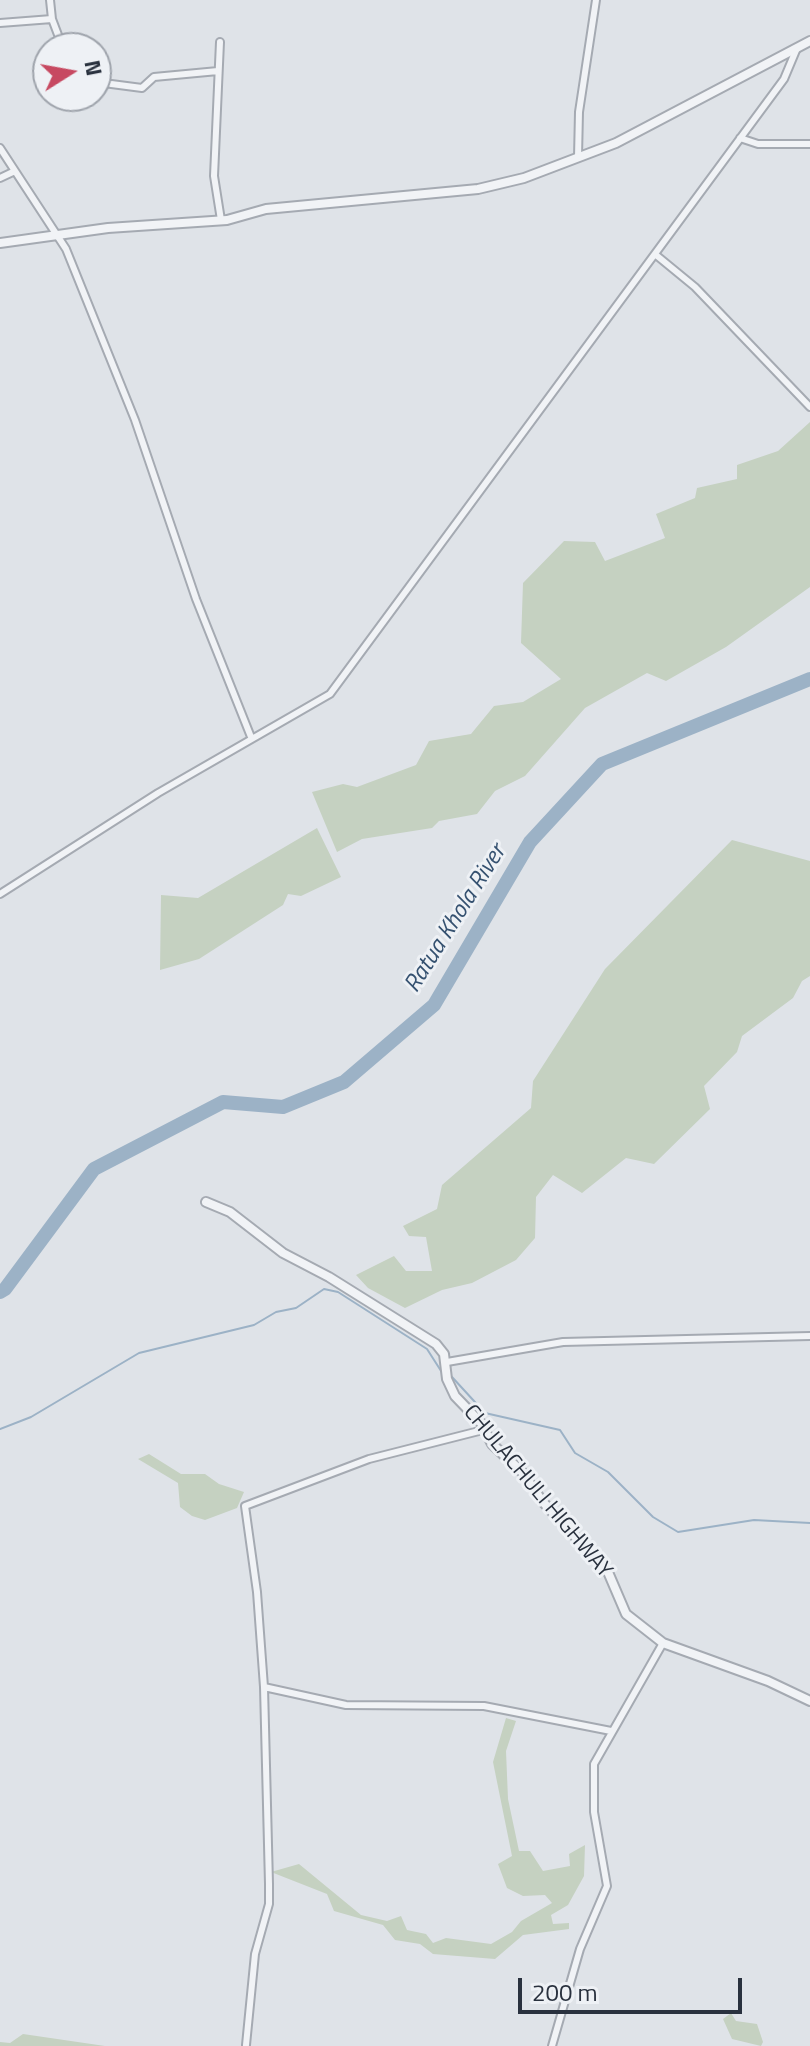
<!DOCTYPE html>
<style>
body{margin:0}
#map{position:relative;width:810px;height:2046px;overflow:hidden;background:#dfe3e8;font-family:"Titillium Web",sans-serif}
canvas{display:block}
.north{position:absolute;left:32px;top:32px;width:80px;height:80px;box-sizing:border-box;background:#eef1f5;border:2px solid #9fa4ac;border-radius:50%;rotate:79deg;font-size:22px;font-weight:700;line-height:32px;text-align:center;color:#29313e}
.north::after{content:'';display:block;margin:auto;width:28px;height:36px;background:#c74961;clip-path:polygon(50% 0,100% 100%,50% 72%,0 100%)}
.scale{position:absolute;left:518px;top:1978px;width:224px;height:36px;box-sizing:border-box;border:4px solid #29313e;border-top:0;padding-left:10px;font-size:24px;line-height:28px;white-space:nowrap;color:#29313e;-webkit-text-stroke:6px #eef1f5;paint-order:stroke}
</style>
<div id="map">
<canvas width="810" height="2046"></canvas>
<div class="north">N</div>
<div class="scale">200 m</div>
</div>
<script>
const ctx = document.querySelector('canvas').getContext('2d');
ctx.lineJoin = 'round';
function paint(path, color) { ctx.fillStyle = color; ctx.fill(path, 'evenodd'); }
const toPath = rows => new Path2D(rows.map(r => 'M' + r).join(''));
function trace(path, color, width, dash) { ctx.strokeStyle = color; ctx.lineWidth = width; ctx.lineCap = dash ? 'butt' : 'round'; ctx.setLineDash(dash || []); ctx.stroke(path); }
function write(font, color, halo, rows, align = 'center') {
  ctx.font = font + ' "Titillium Web",sans-serif'; ctx.lineWidth = 6; ctx.setLineDash([]); ctx.textBaseline = 'middle'; ctx.strokeStyle = halo; ctx.fillStyle = color; for (const [text, x, y, turn = 0] of rows) {
    ctx.save(); ctx.translate(x, y); ctx.rotate((+turn || 0) * Math.PI / 180); ctx.textAlign = isNaN(turn) ? turn : align; if (halo) ctx.strokeText(text, 0, 0); ctx.fillText(text, 0, 0); ctx.restore();
  }
}
paint(toPath([
 [810,422,810,587,726,647,666,681,647,673,585,708,525,776,495,791,477,814,439,821,432,828,362,839,337,852,312,792,343,784,357,787,416,765,429,741,471,734,494,706,523,702,561,679,521,643,523,583,564,541,595,542,605,561,665,538,656,514,695,498,697,488,737,479,737,465,778,451],
 [317,828,341,877,301,896,288,894,283,905,199,959,160,970,161,895,198,898],
 [732,840,810,861,810,976,802,981,793,998,742,1036,737,1052,704,1086,710,1109,654,1164,626,1158,582,1193,553,1175,536,1197,535,1238,516,1260,472,1283,442,1290,405,1308,368,1288,356,1275,394,1256,406,1271,432,1271,426,1237,409,1236,403,1226,437,1209,442,1185,531,1108,533,1081,605,969],
 [149,1454,181,1474,205,1474,219,1484,244,1492,237,1508,205,1520,192,1516,180,1507,178,1483,138,1459],
 [506,1718,516,1721,506,1751,508,1799,519,1851,530,1851,543,1871,570,1866,569,1854,585,1845,584,1876,568,1905,551,1915,553,1924,569,1923,569,1929,523,1935,495,1959,433,1954,420,1944,395,1940,383,1925,334,1911,327,1894,271,1872,299,1864,361,1915,387,1921,401,1916,407,1930,426,1934,433,1943,446,1938,491,1944,512,1932,521,1921,552,1903,545,1895,523,1896,507,1888,498,1864,512,1856,493,1762],
 [731,2013,736,2021,757,2024,763,2042,761,2046,732,2039,723,2019],
 [23,2034,105,2046,0,2046,0,2042,10,2043]
]), '#c5d1c1');
trace(toPath([
 [452,1377,485,1413,560,1430,575,1453,608,1472,653,1517,678,1532,754,1520,810,1523],
 [0,1429,31,1417,139,1353,254,1325,276,1312,296,1308,324,1289,338,1292,427,1349,443,1374]
]), '#9cb2c6', 2);
trace(toPath([
 [0,1292,5,1289,94,1169,223,1102,283,1107,344,1082,434,1005,530,842,602,764,810,679]
]), '#9cb2c6', 14);
const minor = toPath([
 [52,19,63,48],
 [0,23,52,19,50,0],
 [220,42,214,176,221,220],
 [96,82,142,88,154,77,218,71],
 [740,138,758,144,810,144],
 [0,148,66,249,135,420,196,599,251,737],
 [578,157,579,112,596,0],
 [0,178,15,171],
 [656,255,695,287,810,407],
 [0,894,158,793,330,694,784,79,797,48],
 [447,1362,563,1342,810,1336],
 [264,1687,346,1705,484,1706,611,1731],
 [246,2045,255,1954,269,1904,269,1884,264,1687,257,1592,245,1506,369,1459,483,1430],
 [552,2046,580,1949,607,1886,594,1812,594,1764,663,1643]
]);
const tertiary = toPath([
 [0,243,108,228,227,220,266,209,478,189,524,178,616,143,810,41],
 [206,1202,230,1212,283,1253,329,1277,436,1344,444,1354,447,1379,455,1396,481,1423,492,1444,522,1472,542,1501,608,1572,626,1614,663,1643,768,1681,810,1701]
]);
trace(minor, '#a5aab2', 10);
trace(tertiary, '#a5aab2', 12);
trace(minor, '#f1f3f6', 6);
trace(tertiary, '#f1f3f6', 8);
write('22px', '#29313e', '#eef1f5', [
 ["CHULACHULI HIGHWAY",537,1492,50]
]);
write('italic 24px', '#355170', '#eef1f5', [
 ["Ratua Khola River",456,919,-58]
]);
</script>
